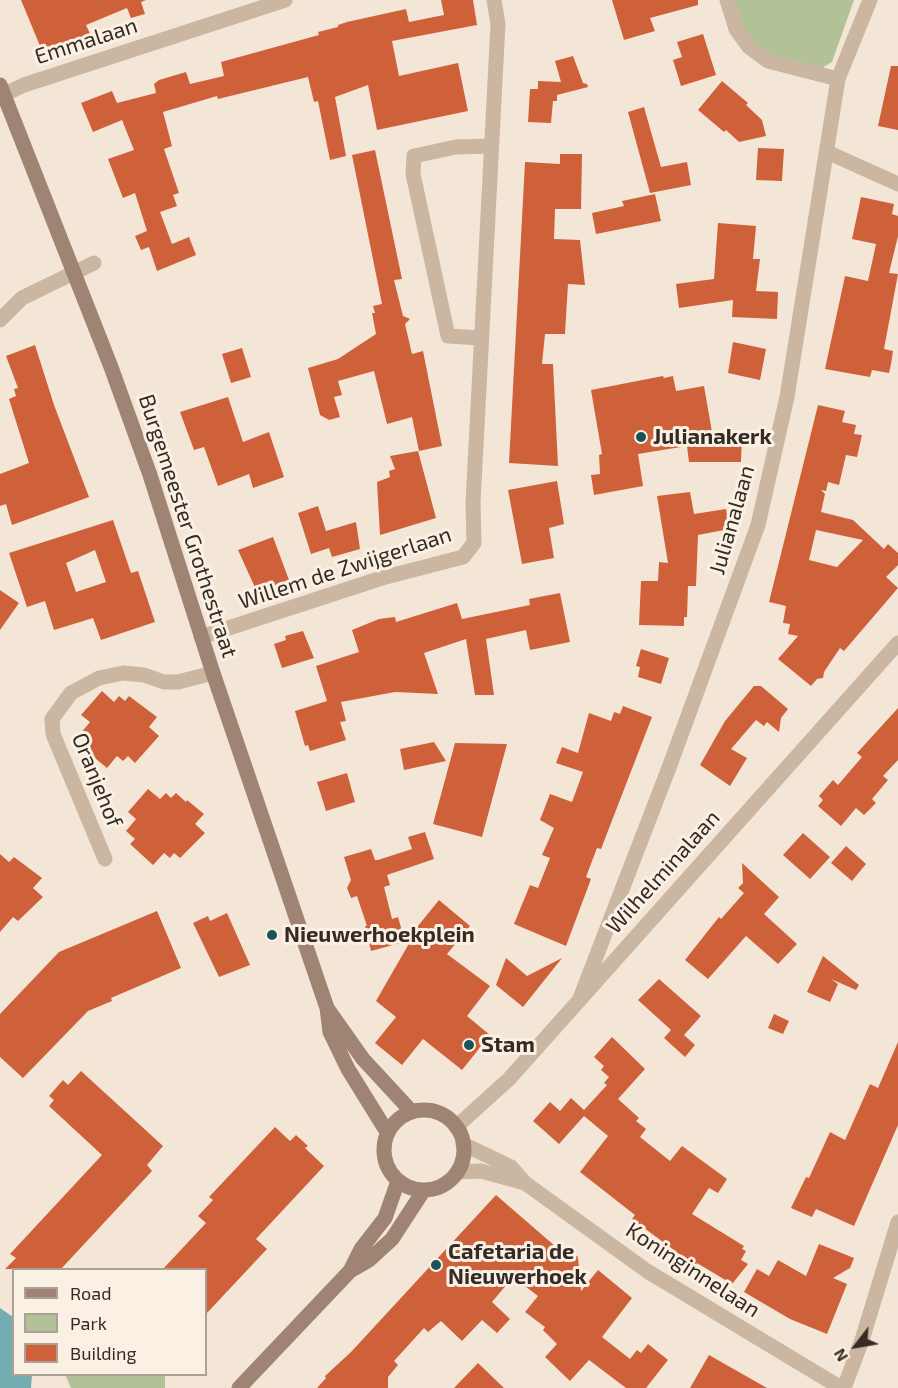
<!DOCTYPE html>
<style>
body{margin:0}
#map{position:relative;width:898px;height:1388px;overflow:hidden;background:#f3e6d7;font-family:"Exo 2",sans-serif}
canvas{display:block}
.legend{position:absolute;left:12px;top:1268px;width:195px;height:108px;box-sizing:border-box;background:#faf0e3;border:2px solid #aba197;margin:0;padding:8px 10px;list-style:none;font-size:18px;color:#352b25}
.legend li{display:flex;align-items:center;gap:12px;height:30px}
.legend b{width:30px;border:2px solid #aba197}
.north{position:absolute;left:826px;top:1316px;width:60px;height:60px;-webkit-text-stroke:4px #faf0e3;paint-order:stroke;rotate:239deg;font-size:16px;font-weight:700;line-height:24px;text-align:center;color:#352b25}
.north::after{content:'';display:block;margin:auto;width:21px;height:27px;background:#352b25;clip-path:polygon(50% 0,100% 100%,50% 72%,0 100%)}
</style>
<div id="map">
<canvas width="898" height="1388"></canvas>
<ul class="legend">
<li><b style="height:8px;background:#9f8474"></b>Road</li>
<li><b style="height:16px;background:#b2c296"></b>Park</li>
<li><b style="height:16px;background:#ce6139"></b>Building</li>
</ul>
<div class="north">N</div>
</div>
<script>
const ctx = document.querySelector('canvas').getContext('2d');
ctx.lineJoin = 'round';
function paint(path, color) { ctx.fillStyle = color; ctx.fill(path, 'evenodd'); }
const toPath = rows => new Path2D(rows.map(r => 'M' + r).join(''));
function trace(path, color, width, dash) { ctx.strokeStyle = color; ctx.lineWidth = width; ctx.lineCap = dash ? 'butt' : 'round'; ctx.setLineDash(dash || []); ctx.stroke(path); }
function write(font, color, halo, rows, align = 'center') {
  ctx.font = font + ' "Exo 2",sans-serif'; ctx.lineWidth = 6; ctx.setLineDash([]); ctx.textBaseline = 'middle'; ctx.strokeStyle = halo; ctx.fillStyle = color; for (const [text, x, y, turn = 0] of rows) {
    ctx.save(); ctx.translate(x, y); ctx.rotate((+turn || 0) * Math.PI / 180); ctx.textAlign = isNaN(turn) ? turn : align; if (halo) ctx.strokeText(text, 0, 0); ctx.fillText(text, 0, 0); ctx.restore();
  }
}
paint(toPath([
 [732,0,854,0,832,62,817,71,753,49],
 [65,1374,165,1375,165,1388,71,1388]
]), '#b2c296');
paint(toPath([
 [0,1308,13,1317,14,1374,32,1375,31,1388,0,1388]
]), '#74adb1');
paint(toPath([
 [21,0,146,0,141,2,145,14,131,18,127,8,86,25,92,38,45,58],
 [441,0,473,0,477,25,392,41,399,76,458,63,468,111,377,130,368,85,335,97,346,156,330,160,318,101,314,102,308,77,218,99,217,96,163,112,172,146,164,149,179,193,173,195,177,206,160,212,172,244,189,237,196,255,157,271,149,247,141,250,135,236,147,231,135,193,123,198,108,159,134,150,122,120,93,132,81,103,112,91,117,103,156,93,154,84,159,80,186,72,190,84,224,76,221,62,319,35,318,32,338,27,338,25,347,22,406,9,409,22,444,15],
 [612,0,698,0,698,5,650,18,655,31,624,40],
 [703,34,716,75,681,86,673,60,682,57,677,42],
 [573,56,583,83,587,84,588,87,557,95,557,101,553,101,551,123,528,122,530,89,538,89,538,81,561,82,555,61],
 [891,66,898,66,898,130,878,126],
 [722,81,748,103,746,105,762,120,766,136,739,142,726,130,724,132,698,110],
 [644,107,661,167,687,162,691,185,650,193,628,112],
 [758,148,784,149,782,181,756,180],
 [375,150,402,279,394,280,403,316,410,319,405,324,412,354,423,351,442,446,419,451,412,417,387,424,374,371,338,381,342,395,334,397,340,417,329,420,320,415,308,368,338,359,376,334,372,313,375,313,373,306,382,304,352,155],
 [560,154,582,154,581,209,555,209,554,239,580,240,585,285,568,284,565,334,545,334,542,364,553,364,558,466,509,463,525,162,560,164],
 [655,194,661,221,596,234,592,213,624,206,622,201],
 [861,197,894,204,892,214,898,216,898,236,889,273,898,274,884,349,893,351,891,364,889,373,872,370,870,377,825,369,845,276,868,281,876,244,852,239],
 [718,223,756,226,753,259,760,259,756,291,778,292,777,319,732,317,733,300,679,308,676,284,714,279],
 [733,342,766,349,760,380,728,373],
 [35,345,54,405,89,497,12,525,6,504,0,506,0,474,29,463,9,399,16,396,14,389,18,388,6,356],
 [242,348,251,377,231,383,222,354],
 [663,376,664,378,673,376,676,391,704,386,712,432,739,432,739,436,742,436,741,462,689,462,687,446,638,454,643,486,594,495,591,475,600,474,599,455,602,454,591,390],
 [228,397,243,442,269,432,284,477,253,488,249,474,218,486,204,447,194,450,180,412],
 [818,405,845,411,842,422,856,425,854,434,862,435,857,457,846,455,839,485,828,482,826,491,821,490,825,494,821,512,853,520,884,549,888,544,898,553,898,565,886,577,898,588,844,651,840,648,824,672,823,678,817,679,811,686,778,659,798,636,788,634,790,624,783,623,786,606,769,602],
 [816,530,863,540,837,567,809,560],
 [418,451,436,518,380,535,377,482,390,477,389,471,395,469,390,456],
 [557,481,564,524,549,528,554,558,522,564,508,490],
 [690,492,694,514,726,509,729,529,698,535,696,586,688,586,687,617,684,617,684,626,639,625,641,581,658,581,659,562,668,563,657,496],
 [318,506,326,531,356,522,360,549,332,557,329,548,311,554,298,513],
 [113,520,131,573,138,571,155,622,101,640,93,618,54,630,45,601,27,607,9,553],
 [95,550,106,582,76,592,66,563],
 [273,537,289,580,257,592,238,550],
 [0,590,19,603,0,630],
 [560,593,570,642,530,650,526,630,486,639,494,695,475,695,466,639,424,653,438,694,395,692,341,702,346,721,340,722,346,740,310,751,308,745,305,746,295,711,327,701,316,666,359,652,352,630,379,619,395,617,396,622,457,603,462,619,530,605,529,599],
 [303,631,314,658,282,668,274,644,286,640,285,636],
 [641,649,669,658,661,684,638,677,640,667,636,666],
 [754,686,761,686,788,709,781,718,779,732,767,722,764,726,756,720,731,749,747,758,730,786,700,765,725,721],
 [102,691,114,702,119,696,125,701,129,696,157,717,149,727,159,736,135,763,128,756,123,761,117,756,107,768,83,748,89,741,80,734,90,722,81,715],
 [623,706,652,717,601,849,597,848,586,877,591,879,566,946,514,924,530,885,538,888,550,858,542,855,554,828,540,820,550,794,572,802,583,772,556,763,562,747,578,753,589,713,611,721,614,712,620,714],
 [898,708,898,760,883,776,888,780,872,799,876,803,864,815,856,808,841,826,818,806,823,800,819,796,833,780,838,785,862,757,857,753],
 [434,742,446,761,404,770,400,749],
 [455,743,507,744,482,837,433,824],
 [347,773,355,802,326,811,317,782],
 [148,789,160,799,166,793,171,798,176,793,186,802,187,800,204,814,195,824,205,833,180,858,174,853,170,858,164,853,153,865,130,844,135,839,126,831,136,819,128,812],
 [425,832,434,859,387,875,390,885,384,887,392,919,398,917,405,942,439,900,470,926,447,954,490,986,467,1016,490,1035,462,1070,423,1039,402,1065,375,1043,396,1017,376,1001,411,940,371,951,365,926,367,926,357,896,351,898,347,888,351,880,344,857,371,849,375,860,378,860,412,849,408,837],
 [803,833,830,857,810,879,783,855],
 [846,846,866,864,852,881,831,863],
 [0,854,9,862,14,857,42,878,33,888,43,897,18,921,13,917,0,932],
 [742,863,779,897,764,914,797,944,778,964,746,936,708,979,685,960,719,917,721,919,744,893,738,888,743,883],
 [157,911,181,968,111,998,112,1001,88,1011,23,1078,0,1057,0,1014,59,952],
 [227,913,250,965,219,977,193,923,208,916,210,921],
 [823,956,859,985,856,990,831,979,838,984,830,1002,807,992],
 [506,958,527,976,562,958,523,1007,496,985],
 [659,979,701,1016,684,1035,695,1045,685,1057,664,1038,671,1030,638,1000],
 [774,1014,789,1021,783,1034,768,1028],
 [612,1037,645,1069,618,1099,639,1118,636,1121,646,1129,640,1137,670,1161,682,1146,727,1179,718,1193,709,1188,692,1214,744,1246,742,1249,746,1251,741,1260,748,1264,732,1284,697,1263,690,1276,686,1259,632,1219,635,1215,580,1172,608,1136,584,1116,559,1144,533,1121,550,1102,560,1111,571,1098,584,1110,607,1085,604,1083,609,1077,601,1070,604,1066,594,1057],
 [898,1042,898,1125,854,1226,816,1209,812,1217,791,1208,806,1177,809,1178,830,1132,845,1140,870,1084,878,1088],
 [81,1071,163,1146,147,1165,152,1171,61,1269,5,1269,16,1258,10,1254,102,1155,49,1106,54,1100,49,1096,63,1080,68,1085],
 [275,1127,290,1141,296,1135,308,1146,305,1148,324,1166,256,1239,267,1249,206,1314,206,1269,163,1269,206,1223,198,1216,213,1200,209,1197],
 [496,1195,555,1246,563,1246,578,1257,581,1291,598,1270,632,1298,602,1337,630,1359,637,1350,641,1353,648,1344,668,1360,646,1388,626,1388,589,1360,570,1381,545,1357,557,1344,543,1330,545,1327,525,1312,538,1296,513,1277,492,1302,510,1319,497,1333,482,1320,462,1341,441,1321,428,1332,424,1328,394,1361,398,1365,388,1377,388,1388,317,1388,326,1378,325,1376,351,1352],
 [819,1244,854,1258,850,1268,833,1278,847,1284,827,1334,790,1319,744,1292,757,1269,769,1276,778,1260,806,1276],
 [709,1355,767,1388,690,1388],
 [478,1363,504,1388,454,1388]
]), '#ce6139');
trace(toPath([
 [727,0,736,29,749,47,768,61,838,79],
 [5,94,24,85,285,0],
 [827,152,898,184],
 [0,320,22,298,94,263],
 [481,338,448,336,413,174,414,156,456,147,491,146],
 [201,637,382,578,463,557,474,543,473,503,498,24,494,0],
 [105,859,53,734,52,719,71,693,99,678,123,673,144,675,164,682,178,682,213,673],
 [579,1001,670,765,758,525,787,397,838,79,870,0],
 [456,1127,509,1079,898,643],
 [463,1144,511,1167,525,1183,647,1271,841,1388],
 [457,1172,481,1171,525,1183],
 [844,1388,862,1340,898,1222]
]), '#cbb6a2', 15);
trace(toPath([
 [0,85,111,367,150,475,213,673,327,1008,330,1032,348,1069,387,1132],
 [327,1008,363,1059,412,1112],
 '384 1150a40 40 0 1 1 80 0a40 40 0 1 1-80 0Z',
 [350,1271,369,1260,392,1239,424,1190],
 [239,1388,350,1271,361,1249,385,1218,398,1181]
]), '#9f8474', 15);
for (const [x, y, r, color] of [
 [641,437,6,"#185359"],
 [272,935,6,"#185359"],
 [469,1045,6,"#185359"],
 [436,1265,6,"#185359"]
]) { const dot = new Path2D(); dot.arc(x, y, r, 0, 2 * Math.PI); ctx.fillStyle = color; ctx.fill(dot); trace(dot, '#faf0e3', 2); }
write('22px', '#352b25', '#faf0e3', [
 ["Emmalaan",86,41,-18],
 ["Julianalaan",732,520,-74],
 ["Burgemeester Grothestraat",188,526,72],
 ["Willem de Zwijgerlaan",345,568,-18],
 ["Oranjehof",97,780,68],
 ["Wilhelminalaan",663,872,-48],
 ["Koninginnelaan",693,1270,33]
]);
write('bold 22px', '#352b25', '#faf0e3', [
 ["Julianakerk",653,437],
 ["Nieuwerhoekplein",284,935],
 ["Stam",481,1045],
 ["Cafetaria de",448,1252],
 ["Nieuwerhoek",448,1277]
], 'left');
</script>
